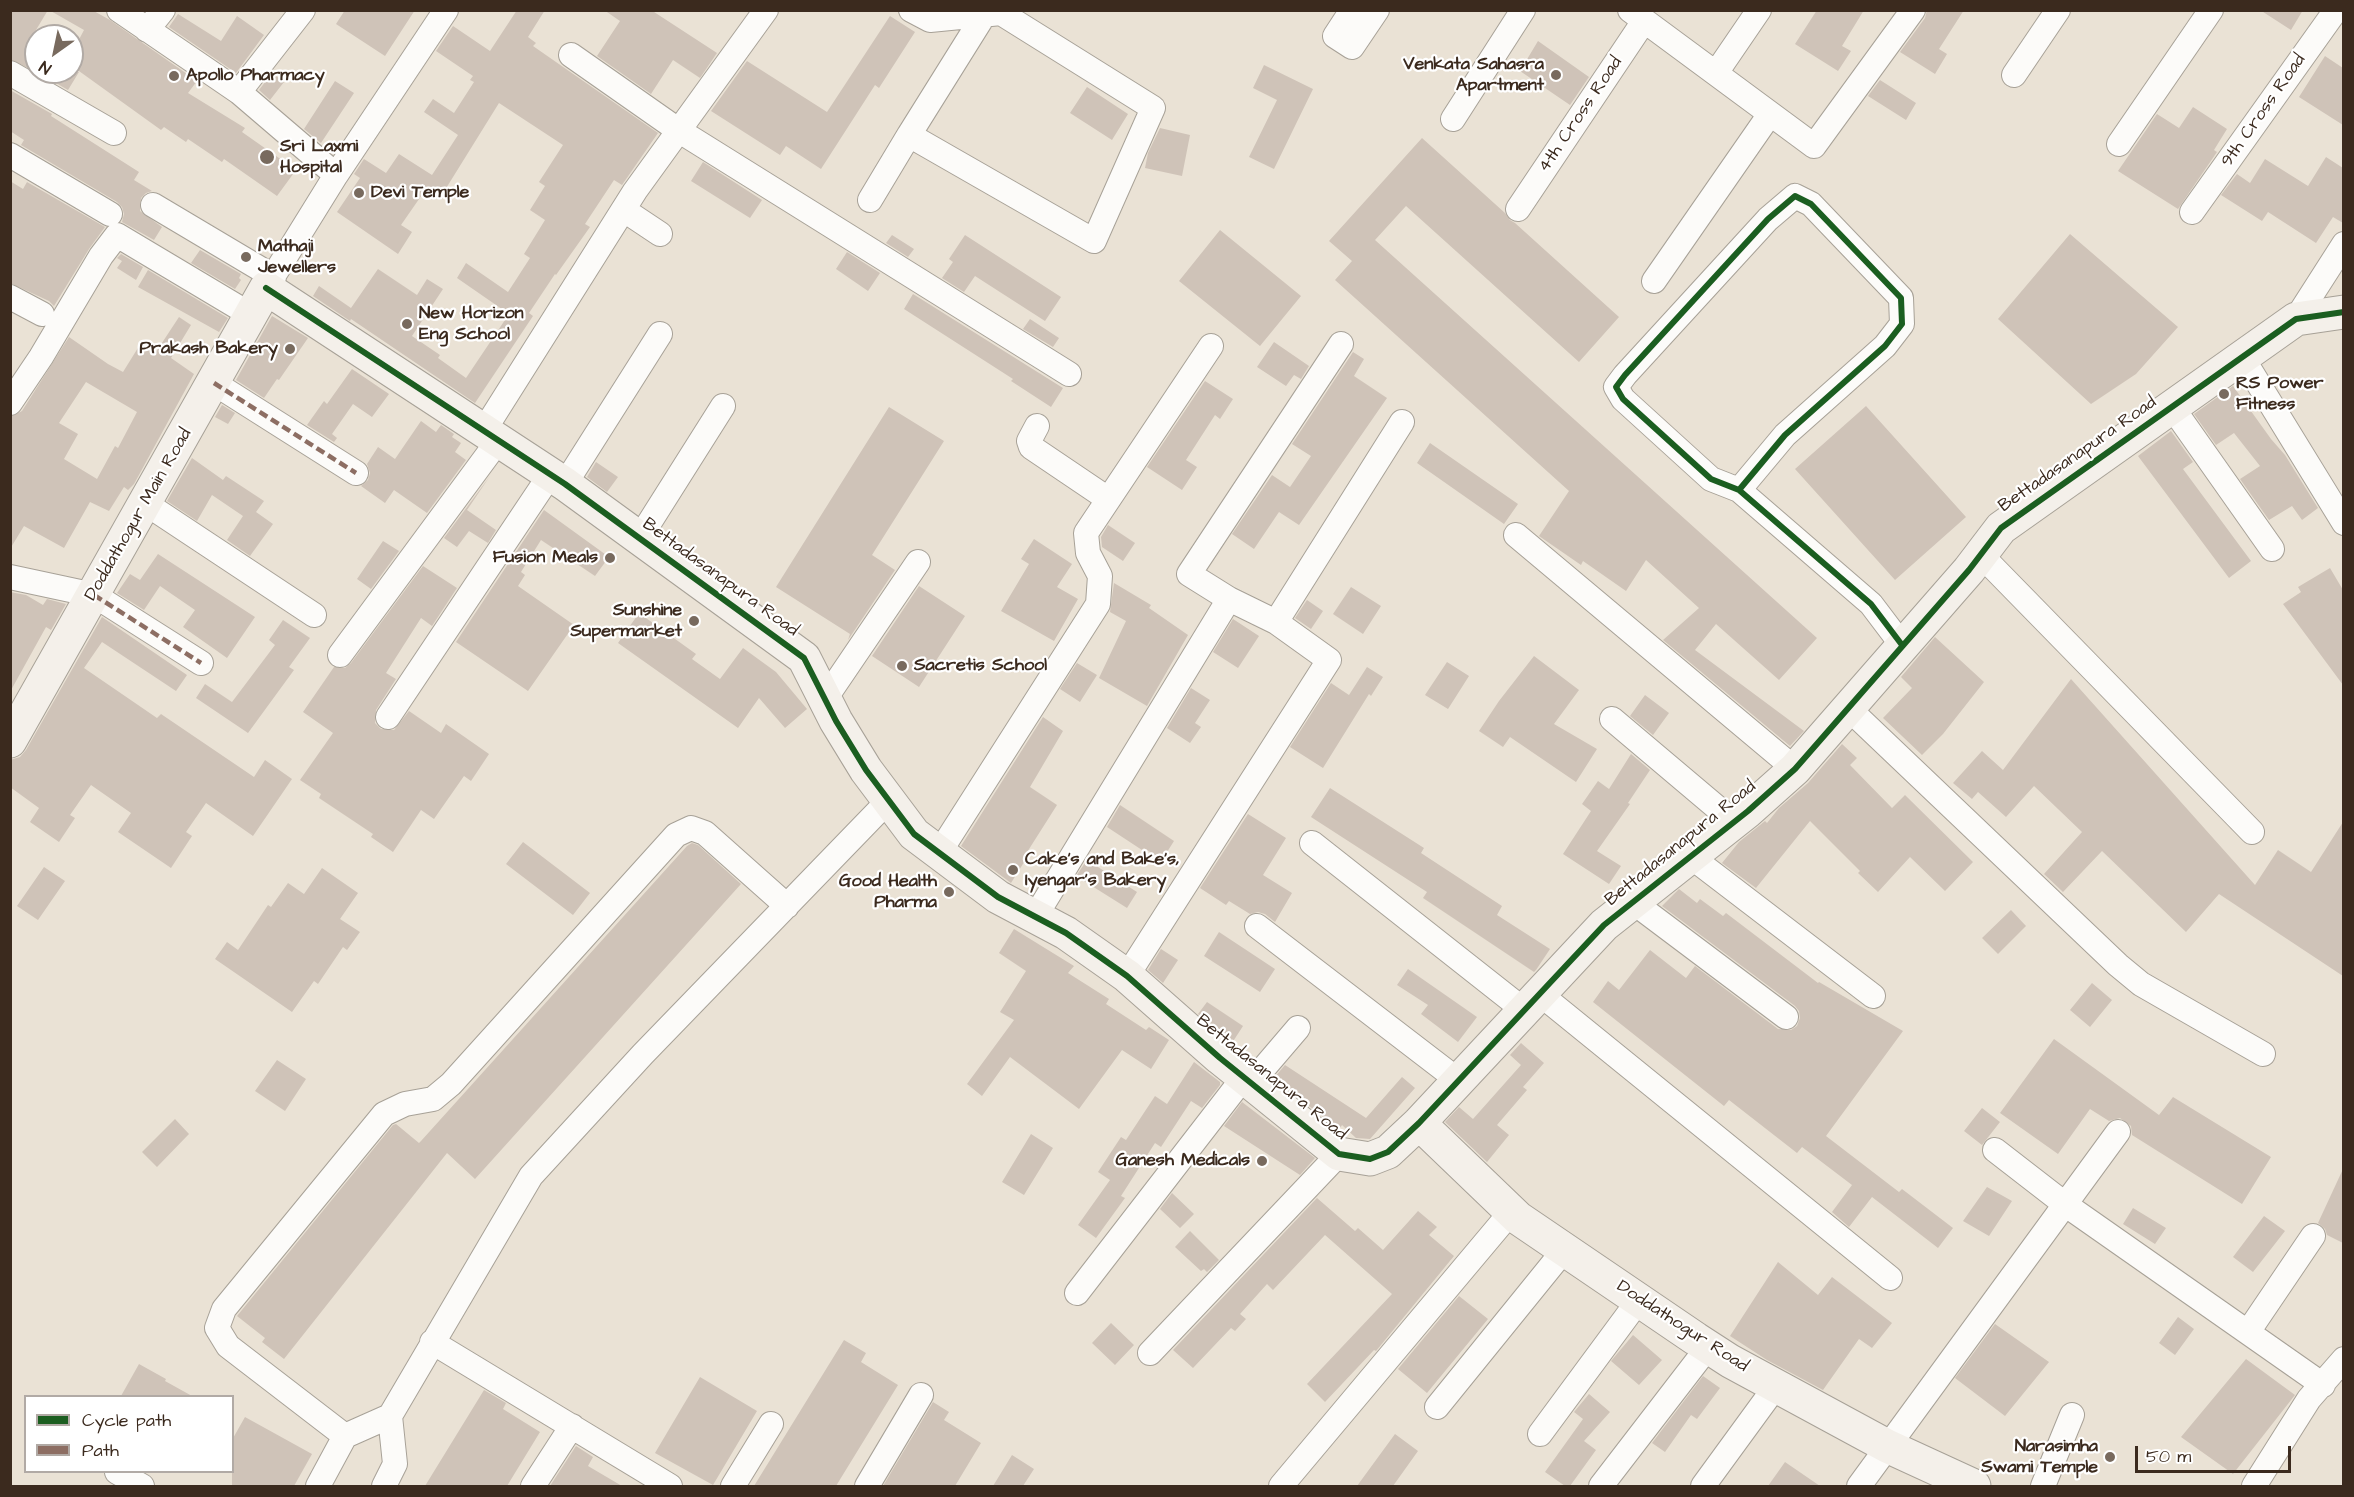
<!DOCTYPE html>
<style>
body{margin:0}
#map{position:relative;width:2354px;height:1497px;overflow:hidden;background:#eae2d5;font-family:"Architects Daughter",sans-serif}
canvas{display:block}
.frame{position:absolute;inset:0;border:12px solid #3b2a1e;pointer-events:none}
.legend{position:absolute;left:24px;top:1395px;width:210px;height:78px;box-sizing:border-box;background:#fff;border:2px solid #b1aaa5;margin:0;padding:8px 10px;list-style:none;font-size:18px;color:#3b2a1e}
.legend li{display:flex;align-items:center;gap:12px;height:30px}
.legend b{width:30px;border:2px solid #b1aaa5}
.north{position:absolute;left:24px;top:24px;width:60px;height:60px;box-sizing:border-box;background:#fff;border:2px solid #b1aaa5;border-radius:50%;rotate:213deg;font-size:16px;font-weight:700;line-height:24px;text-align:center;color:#3b2a1e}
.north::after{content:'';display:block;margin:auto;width:21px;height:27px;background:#786a5e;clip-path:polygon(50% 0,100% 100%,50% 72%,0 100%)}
.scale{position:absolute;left:2135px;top:1446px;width:156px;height:27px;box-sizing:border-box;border:3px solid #3b2a1e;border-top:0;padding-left:8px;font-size:18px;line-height:21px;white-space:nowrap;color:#3b2a1e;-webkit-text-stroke:4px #fff;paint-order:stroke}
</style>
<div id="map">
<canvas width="2354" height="1497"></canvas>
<div class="frame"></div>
<ul class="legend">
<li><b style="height:8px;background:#1b5e20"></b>Cycle path</li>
<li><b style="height:8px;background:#8d6e63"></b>Path</li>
</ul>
<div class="north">N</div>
<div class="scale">50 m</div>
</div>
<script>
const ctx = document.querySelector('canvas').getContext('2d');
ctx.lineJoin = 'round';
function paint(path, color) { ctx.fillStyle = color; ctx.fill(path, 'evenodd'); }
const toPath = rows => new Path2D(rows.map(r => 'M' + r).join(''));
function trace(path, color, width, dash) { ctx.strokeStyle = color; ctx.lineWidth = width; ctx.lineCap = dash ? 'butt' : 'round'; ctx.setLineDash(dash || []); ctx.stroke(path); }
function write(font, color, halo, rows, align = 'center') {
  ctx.font = font + ' "Architects Daughter",sans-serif'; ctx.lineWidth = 4.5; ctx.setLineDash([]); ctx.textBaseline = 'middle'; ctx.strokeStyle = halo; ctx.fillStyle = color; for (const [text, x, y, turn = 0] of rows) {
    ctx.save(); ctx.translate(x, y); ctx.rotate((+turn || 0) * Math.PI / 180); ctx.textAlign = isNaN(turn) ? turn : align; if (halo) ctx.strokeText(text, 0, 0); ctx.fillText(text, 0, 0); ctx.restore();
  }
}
paint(toPath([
 [10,10,48,10,36,30,36,72,10,59],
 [49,10,92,10,110,20,197,81,188,93,245,128,242,132,296,170,277,196,224,159,222,162,188,139,186,142,164,127,161,130,72,66,72,53,84,30],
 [345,10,415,10,385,56,336,24],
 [517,10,545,10,528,37,536,43,533,46,658,133,622,185,614,180,585,224,590,227,556,275,555,274,529,313,533,316,475,403,351,319,350,321,313,296,319,286,351,308,378,269,417,295,427,279,443,289,412,336,440,355,438,358,466,378,509,314,457,278,466,263,508,292,530,258,524,254,545,220,530,210,545,186,539,182,563,145,499,103,440,198,426,189,401,225,412,232,398,254,337,212,360,178,354,174,364,159,386,173,399,154,432,175,458,135,424,112,433,99,454,113,474,82,470,80,473,76,436,51,453,26,490,51],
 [604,10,651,10,717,53,700,78,673,60,651,94,597,56,620,21],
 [1817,10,1864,10,1842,46,1851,51,1838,71,1795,44],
 [1927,10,1964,10,1939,49,1947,54,1935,74,1900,52,1925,18],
 [2260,10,2303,10,2291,30],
 [178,14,221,41,237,16,264,35,236,73,169,27],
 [890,16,915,32,879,88,875,85,821,169,786,146,780,155,711,111,747,61,827,112],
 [1538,41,1589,77,1570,105,1520,71],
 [2325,56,2343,68,2343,125,2299,97],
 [1264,65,1313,89,1274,169,1249,157,1277,100,1253,88],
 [37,72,79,72,68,90],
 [272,73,284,82,270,100,259,90],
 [1880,80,1916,103,1906,120,1868,96],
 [335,81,354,93,321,143,304,129],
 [1087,87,1128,114,1112,140,1070,113],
 [10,90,52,114,51,116,139,172,134,180,152,191,146,193,141,198,140,211,162,227,154,240,122,222,124,214,122,207,117,202,21,145,24,140,10,131],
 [2193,107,2227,129,2214,150,2217,152,2178,209,2118,171,2157,114,2179,128],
 [1160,128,1190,135,1182,176,1145,168,1148,153],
 [1422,138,1505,213,1510,220,1515,223,1619,317,1579,362,1406,206,1375,240,1817,638,1779,680,1716,624,1695,650,1804,731,1790,746,1663,640,1699,608,1646,560,1626,591,1583,561,1581,565,1539,536,1569,491,1335,280,1352,261,1329,241],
 [2326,157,2343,168,2343,223,2333,217,2316,243,2268,212,2262,221,2221,195,2237,174,2250,183,2265,159,2308,186],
 [703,162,762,200,750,218,691,181],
 [10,181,23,189,27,182,105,227,89,249,54,306,49,301,10,283],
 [1220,230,1301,296,1260,346,1179,281],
 [2070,234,2178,327,2136,374,2091,404,1998,319],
 [892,235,914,249,908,257,886,243],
 [965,235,1061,297,1045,321,975,276,964,292,942,278,953,262,949,259],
 [200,250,241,274,239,278,241,280,235,289,191,263],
 [847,252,880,273,868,291,836,269],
 [121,254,143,267,136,280,117,268,122,261,117,258],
 [148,270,228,318,219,332,138,287],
 [913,294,1063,388,1051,407,1011,381,1013,379,904,309],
 [272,316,308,338,279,380,277,379,264,398,236,380],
 [179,317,191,325,171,358,194,374,134,484,128,490,124,487,109,511,90,502,64,548,24,526,10,549,10,417,22,411,69,337,108,364,123,372,141,343,156,352],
 [86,382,137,412,118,448,115,446,97,479,64,459,78,434,59,423],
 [1030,319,1059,338,1053,347,1023,329],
 [1274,342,1309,366,1301,379,1294,375,1286,386,1257,367],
 [1353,352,1364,359,1354,376,1387,398,1299,525,1279,512,1254,549,1232,534,1272,475,1290,487,1311,456,1292,444],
 [352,369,389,394,372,417,353,404,332,434,337,438,334,442,307,425,324,401,327,404],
 [1205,381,1233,399,1220,419,1215,415,1186,460,1197,467,1182,490,1147,467],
 [2233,386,2271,439,2285,455,2318,508,2302,520,2292,506,2269,520,2240,479,2260,466,2234,433,2216,445,2194,414],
 [222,405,235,413,228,424,215,417],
 [1866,406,1966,517,1895,580,1795,469],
 [889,407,944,441,872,555,895,570,848,640,850,634,776,587],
 [421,421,436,432,441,425,454,434,452,437,461,443,455,452,466,460,427,513,394,490,385,503,361,486,368,480,370,473,367,464,378,447,395,459],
 [2171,431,2193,462,2183,469,2251,561,2229,578,2138,456],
 [1430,443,1518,504,1504,524,1417,463],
 [192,458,223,480,226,476,264,501,256,512,273,524,250,556,227,540,243,516,212,495,197,521,167,501],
 [596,462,618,477,607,492,587,477],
 [490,476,467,510,496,530,488,543,469,531,457,547,444,538],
 [544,510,609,557,595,576,541,540,521,572,525,575,518,586,574,625,528,691,456,642],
 [1108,525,1135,543,1123,561,1102,547,1101,537],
 [1034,539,1072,564,1057,587,1078,599,1054,641,1001,611,1029,564,1021,559],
 [383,541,399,551,371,589,357,579],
 [158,554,255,617,227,658,183,627,195,610,160,586,144,610,117,593,130,574,140,580],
 [423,566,457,588,432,626,421,618,386,673,396,679,376,710,375,723,381,729,394,730,409,711,441,733,446,724,489,754,471,781,464,776,434,819,421,810,393,852,371,837,373,834,319,798,321,794,300,780,333,733,303,712,334,667,345,668,351,663],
 [2330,568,2343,590,2343,685,2283,604,2301,592,2298,587],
 [1114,583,1151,605,1149,608,1188,635,1147,706,1099,678,1126,621,1110,612],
 [919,586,965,616,919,687,872,656],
 [1351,587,1381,606,1363,634,1333,614],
 [10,592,26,595,43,605,47,599,66,604,51,630,46,627,10,692],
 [1307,600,1323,611,1311,629,1295,618],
 [639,613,696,654,692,659,720,679,743,648,776,672,807,709,785,728,759,698,738,728,618,643],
 [102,617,187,675,176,691,102,642,84,668,157,718,161,714,254,777,265,760,292,779,253,836,206,803,186,832,192,836,171,868,118,832,131,813,91,785,70,815,75,818,59,842,30,822,39,808,10,787,10,760,20,757,26,750],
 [1233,619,1259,636,1238,668,1213,652],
 [283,620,310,638,289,667,294,670,248,733,196,698,205,684,232,702,275,645,269,640],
 [1935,637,1984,682,1943,734,1922,755,1883,718,1912,688,1901,677],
 [1534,656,1579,690,1554,724,1597,749,1576,782,1510,737,1503,747,1479,731,1499,701],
 [1447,662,1469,676,1448,709,1425,695],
 [1077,663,1097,675,1080,702,1060,689],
 [1367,667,1383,677,1371,696,1369,694,1323,768,1290,747,1331,683,1349,695],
 [2071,679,2255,885,2278,850,2311,872,2343,822,2343,976,2219,894,2186,932,2102,851,2063,892,2044,874,2082,832,2034,786,2006,817,1978,792,1972,799,1953,783,1982,751,2003,770],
 [1191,688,1210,700,1195,723,1201,727,1190,743,1167,728],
 [1645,695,1669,713,1653,735,1630,716],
 [1043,717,1063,731,1030,787,1057,805,1024,857,1026,859,1011,883,961,846],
 [1842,744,1857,758,1850,765,1892,808,1905,795,1973,862,1945,891,1910,857,1878,892,1858,873,1860,871,1810,821,1756,888,1722,863,1739,842,1765,821,1767,823,1779,808,1808,783],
 [1631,754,1650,770,1628,803,1630,804,1597,851,1621,866,1609,884,1563,854,1591,811,1582,804,1598,781,1609,789],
 [1330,788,1424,848,1421,853,1502,906,1497,915,1550,949,1536,970,1534,972,1423,898,1427,892,1311,817],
 [1120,805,1174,841,1162,860,1144,848,1142,850,1107,827],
 [1248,814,1286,838,1263,875,1292,893,1275,922,1265,914,1258,912,1250,914,1229,901,1226,905,1200,888],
 [523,842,590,893,573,915,506,864],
 [692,843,698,845,741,884,475,1179,447,1153,284,1359,262,1342,265,1338,237,1316,393,1125,396,1124,419,1143,421,1141,687,846],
 [1087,860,1137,892,1127,908,1076,876],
 [44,867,65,881,38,920,17,906],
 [322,868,358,893,340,919,360,932,347,950,343,947,318,984,314,981,292,1012,215,959,227,942,238,950,268,905,271,907,288,883,304,894],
 [1679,889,1697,903,1700,899,1723,916,1726,913,1818,983,1819,982,1903,1031,1826,1136,1899,1192,1902,1189,1953,1228,1938,1248,1872,1197,1849,1227,1832,1212,1852,1185,1802,1147,1797,1153,1729,1100,1724,1106,1593,1002,1608,981,1619,990,1650,950,1686,978,1695,966,1778,1029,1791,1030,1797,1026,1800,1018,1799,1011,1795,1006,1662,906],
 [2011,910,2026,926,1998,954,1982,938],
 [1014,929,1074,966,1068,973,1109,999,1106,1004,1146,1030,1149,1027,1169,1040,1151,1069,1122,1050,1079,1109,1010,1057,982,1096,967,1084,1014,1020,1000,1012,1026,971,999,953],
 [1219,932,1275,969,1260,992,1204,956],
 [1161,949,1178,960,1163,983,1148,970],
 [1408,969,1477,1017,1458,1042,1421,1014,1428,1005,1397,985],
 [2092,983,2112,1000,2090,1027,2070,1010],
 [1207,1002,1243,1026,1232,1043,1198,1014],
 [2054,1039,2159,1115,2173,1097,2271,1157,2242,1204,2132,1135,2131,1126,2120,1118,2109,1121,2090,1109,2058,1154,2000,1113],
 [1521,1043,1544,1063,1523,1087,1527,1090,1497,1125,1509,1135,1487,1162,1445,1122,1459,1107,1473,1119,1521,1065,1510,1055],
 [277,1060,306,1079,285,1111,255,1091],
 [1194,1062,1220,1082,1220,1085,1202,1108,1191,1101,1161,1147,1155,1143,1121,1196,1125,1198,1096,1238,1078,1225,1110,1180,1098,1172,1121,1137,1126,1140,1155,1096,1167,1104],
 [1285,1065,1366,1118,1402,1077,1415,1088,1370,1139,1356,1138,1342,1125,1339,1130,1274,1078],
 [1242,1102,1315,1158,1300,1175,1224,1126],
 [1982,1108,2000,1122,1982,1145,1964,1131],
 [175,1119,189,1134,157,1167,142,1152],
 [1031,1134,1053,1148,1024,1195,1002,1182],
 [2343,1169,2343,1243,2327,1235,2325,1229,2318,1223],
 [1987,1187,2012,1201,1989,1236,1963,1221],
 [1172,1193,1194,1214,1180,1228,1160,1209],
 [1317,1198,1355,1231,1358,1228,1383,1250,1418,1211,1437,1227,1429,1235,1454,1256,1376,1351,1374,1350,1325,1402,1307,1384,1392,1294,1325,1235,1273,1290,1267,1284,1240,1314,1246,1319,1235,1331,1231,1328,1193,1368,1173,1350],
 [2133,1208,2166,1228,2155,1244,2123,1224],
 [2264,1216,2285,1231,2253,1272,2233,1257],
 [1190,1231,1219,1260,1207,1272,1204,1269,1201,1271,1175,1247],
 [1778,1262,1818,1295,1832,1277,1892,1323,1872,1348,1859,1339,1823,1390,1767,1360,1730,1336],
 [1459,1296,1488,1319,1427,1393,1398,1369],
 [2178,1317,2194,1329,2175,1355,2159,1343],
 [1111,1323,1134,1345,1115,1365,1092,1343],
 [1995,1324,2049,1362,2005,1416,1955,1378],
 [1633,1335,1662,1360,1639,1385,1611,1361],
 [844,1340,866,1353,861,1362,898,1385,836,1486,754,1486],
 [2246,1359,2295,1395,2233,1474,2181,1437],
 [139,1364,166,1379,165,1381,192,1396,121,1396],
 [1703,1376,1720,1388,1697,1419,1691,1415,1665,1452,1652,1443],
 [700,1377,757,1411,713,1485,655,1453],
 [484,1390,506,1403,503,1409,540,1432,507,1486,425,1486],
 [1589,1394,1610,1412,1584,1441,1596,1450,1570,1486,1565,1486,1545,1472,1583,1419,1574,1412],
 [933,1402,949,1412,944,1420,981,1443,955,1486,883,1486],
 [245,1417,312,1454,294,1486,232,1486,232,1440],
 [1395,1434,1418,1451,1393,1486,1357,1486],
 [576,1446,593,1457,588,1466,622,1486,550,1486],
 [1012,1455,1034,1469,1023,1486,993,1486],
 [1785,1462,1820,1486,1768,1486]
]), '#cfc3b8');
const street = toPath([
 [119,10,239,92,336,175,266,288],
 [911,10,930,20,1001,13,1153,108,1094,241,909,135,984,15],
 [1352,10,1335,36,1352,47,1377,10],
 [1630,10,1814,146,1913,10],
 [147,30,163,10],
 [571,55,678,130,1069,374],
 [10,73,114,133],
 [1716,73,1759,10],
 [2014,75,2058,10],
 [239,92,303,10],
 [1453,119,1523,10],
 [2119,144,2211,10],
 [10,155,110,214],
 [336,175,446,10],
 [870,200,909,135],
 [153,205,274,277],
 [1518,209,1644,21],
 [624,210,660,234],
 [2192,212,2336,10],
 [1654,281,1770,114],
 [10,297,42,314],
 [2296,319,2344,244],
 [2242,357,2344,523],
 [214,383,356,473],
 [10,403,41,357,101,256,117,235,251,315],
 [2172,407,2272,549],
 [1037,426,1029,441,1031,447,1108,499],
 [483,432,635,191,766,10],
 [565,484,660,334],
 [1739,490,1785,435,1885,346,1902,324,1901,298,1811,204,1795,196,1768,219,1625,375,1616,387,1623,399,1711,479,1739,490,1871,604,1902,645],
 [145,503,314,615],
 [1516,535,1795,769],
 [639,539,723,406],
 [1981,555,2252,832],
 [10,577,94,595,201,663],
 [1229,599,1189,574,1341,344],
 [340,655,498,441],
 [825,699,918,562],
 [1848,708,2118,965,2141,984,2263,1054],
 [388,717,550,475],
 [1612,719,1734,822],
 [1312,843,1525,1011],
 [939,853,1098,604,1100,576,1088,553,1086,533,1211,346],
 [1690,856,1873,996],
 [1633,902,1786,1017],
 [1035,917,1229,599,1276,622,1402,422],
 [1257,926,1459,1081],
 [1127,976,1329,660,1276,622],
 [1540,994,1890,1278],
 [1251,1083,1298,1028],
 [1995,1150,2066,1205,2323,1385],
 [1077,1293,1244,1077],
 [2248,1332,2313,1236],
 [432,1342,670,1486],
 [1150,1353,1339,1154],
 [1437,1407,1565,1249],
 [1540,1434,1639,1300],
 [345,1436,228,1346,217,1328,224,1309,384,1114,405,1104,433,1099,451,1084,676,835,691,828,705,833,787,906],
 [117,1472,142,1486],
 [318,1486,345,1436,390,1416],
 [384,1486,395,1464,390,1416,531,1176,643,1054,889,800],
 [533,1486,572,1426],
 [733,1486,771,1424],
 [867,1486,921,1395],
 [1281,1486,1511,1212],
 [1601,1486,1708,1347],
 [1703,1486,1776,1386],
 [1859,1486,2118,1132],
 [2043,1486,2072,1415],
 [2254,1486,2309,1399,2344,1359]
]);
const secondary = toPath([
 [10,741,266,288,565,484,804,658,836,721,866,770,914,834,998,897,1066,933,1127,976,1220,1058,1339,1154,1370,1159,1388,1152,1419,1123,1604,925,1748,811,1795,769,1969,570,2001,528,2296,319,2344,312],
 [1419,1123,1518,1218,1696,1339,1730,1361,1887,1446,1974,1486]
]);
trace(street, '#a7a197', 26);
trace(secondary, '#a7a197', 35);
trace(street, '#fcfbf9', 24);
trace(secondary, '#f4f0ea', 33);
trace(toPath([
 [214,383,356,473],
 [94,595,201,663]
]), '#8d6e63', 4.5, [9, 4.5]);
trace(toPath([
 [266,288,565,484,804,658,836,721,866,770,914,834,998,897,1066,933,1127,976,1220,1058,1339,1154,1370,1159,1388,1152,1419,1123,1604,925,1748,811,1795,769,1969,570,2001,528,2296,319,2344,312],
 [1739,490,1785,435,1885,346,1902,324,1901,298,1811,204,1795,196,1768,219,1625,375,1616,387,1623,399,1711,479,1739,490,1871,604,1902,645]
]), '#1b5e20', 6);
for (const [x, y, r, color] of [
 [1556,75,6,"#786a5e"],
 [174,76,6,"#786a5e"],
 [267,157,8,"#786a5e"],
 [359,193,6,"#786a5e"],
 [246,257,6,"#786a5e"],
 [407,324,6,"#786a5e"],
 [290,349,6,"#786a5e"],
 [2224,394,6,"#786a5e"],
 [610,558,6,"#786a5e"],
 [694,621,6,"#786a5e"],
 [902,666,6,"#786a5e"],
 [1013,870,6,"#786a5e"],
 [949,892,6,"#786a5e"],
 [1262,1161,6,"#786a5e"],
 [2110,1457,6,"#786a5e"]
]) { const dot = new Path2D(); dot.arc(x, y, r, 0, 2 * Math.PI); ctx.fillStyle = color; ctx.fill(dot); trace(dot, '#fff', 2); }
write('bold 18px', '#3b2a1e', '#fff', [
 ["Venkata Sahasra",1544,65,"right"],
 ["Apartment",1544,86,"right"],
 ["Apollo Pharmacy",186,76],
 ["Sri Laxmi",280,147],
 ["Hospital",280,168],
 ["Devi Temple",371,193],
 ["Mathaji",258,247],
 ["Jewellers",258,268],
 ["New Horizon",419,314],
 ["Eng School",419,335],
 ["Prakash Bakery",278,349,"right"],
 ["RS Power",2236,384],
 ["Fitness",2236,405],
 ["Fusion Meals",598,558,"right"],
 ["Sunshine",682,611,"right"],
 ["Supermarket",682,632,"right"],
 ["Sacretis School",914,666],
 ["Cake's and Bake's,",1025,860],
 ["Iyengar's Bakery",1025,881],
 ["Good Health",937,882,"right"],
 ["Pharma",937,903,"right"],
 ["Ganesh Medicals",1250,1161,"right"],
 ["Narasimha",2098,1447,"right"],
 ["Swami Temple",2098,1468,"right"]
], 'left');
write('18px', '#3b2a1e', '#fff', [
 ["9th Cross Road",2264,111,-55],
 ["4th Cross Road",1581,115,-56],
 ["Bettadasanapura Road",2078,455,-35],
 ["Doddathogur Main Road",139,515,-60],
 ["Bettadasanapura Road",720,578,36],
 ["Bettadasanapura Road",1681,844,-39],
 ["Bettadasanapura Road",1271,1078,39],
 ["Doddathogur Road",1682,1327,33]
]);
</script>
